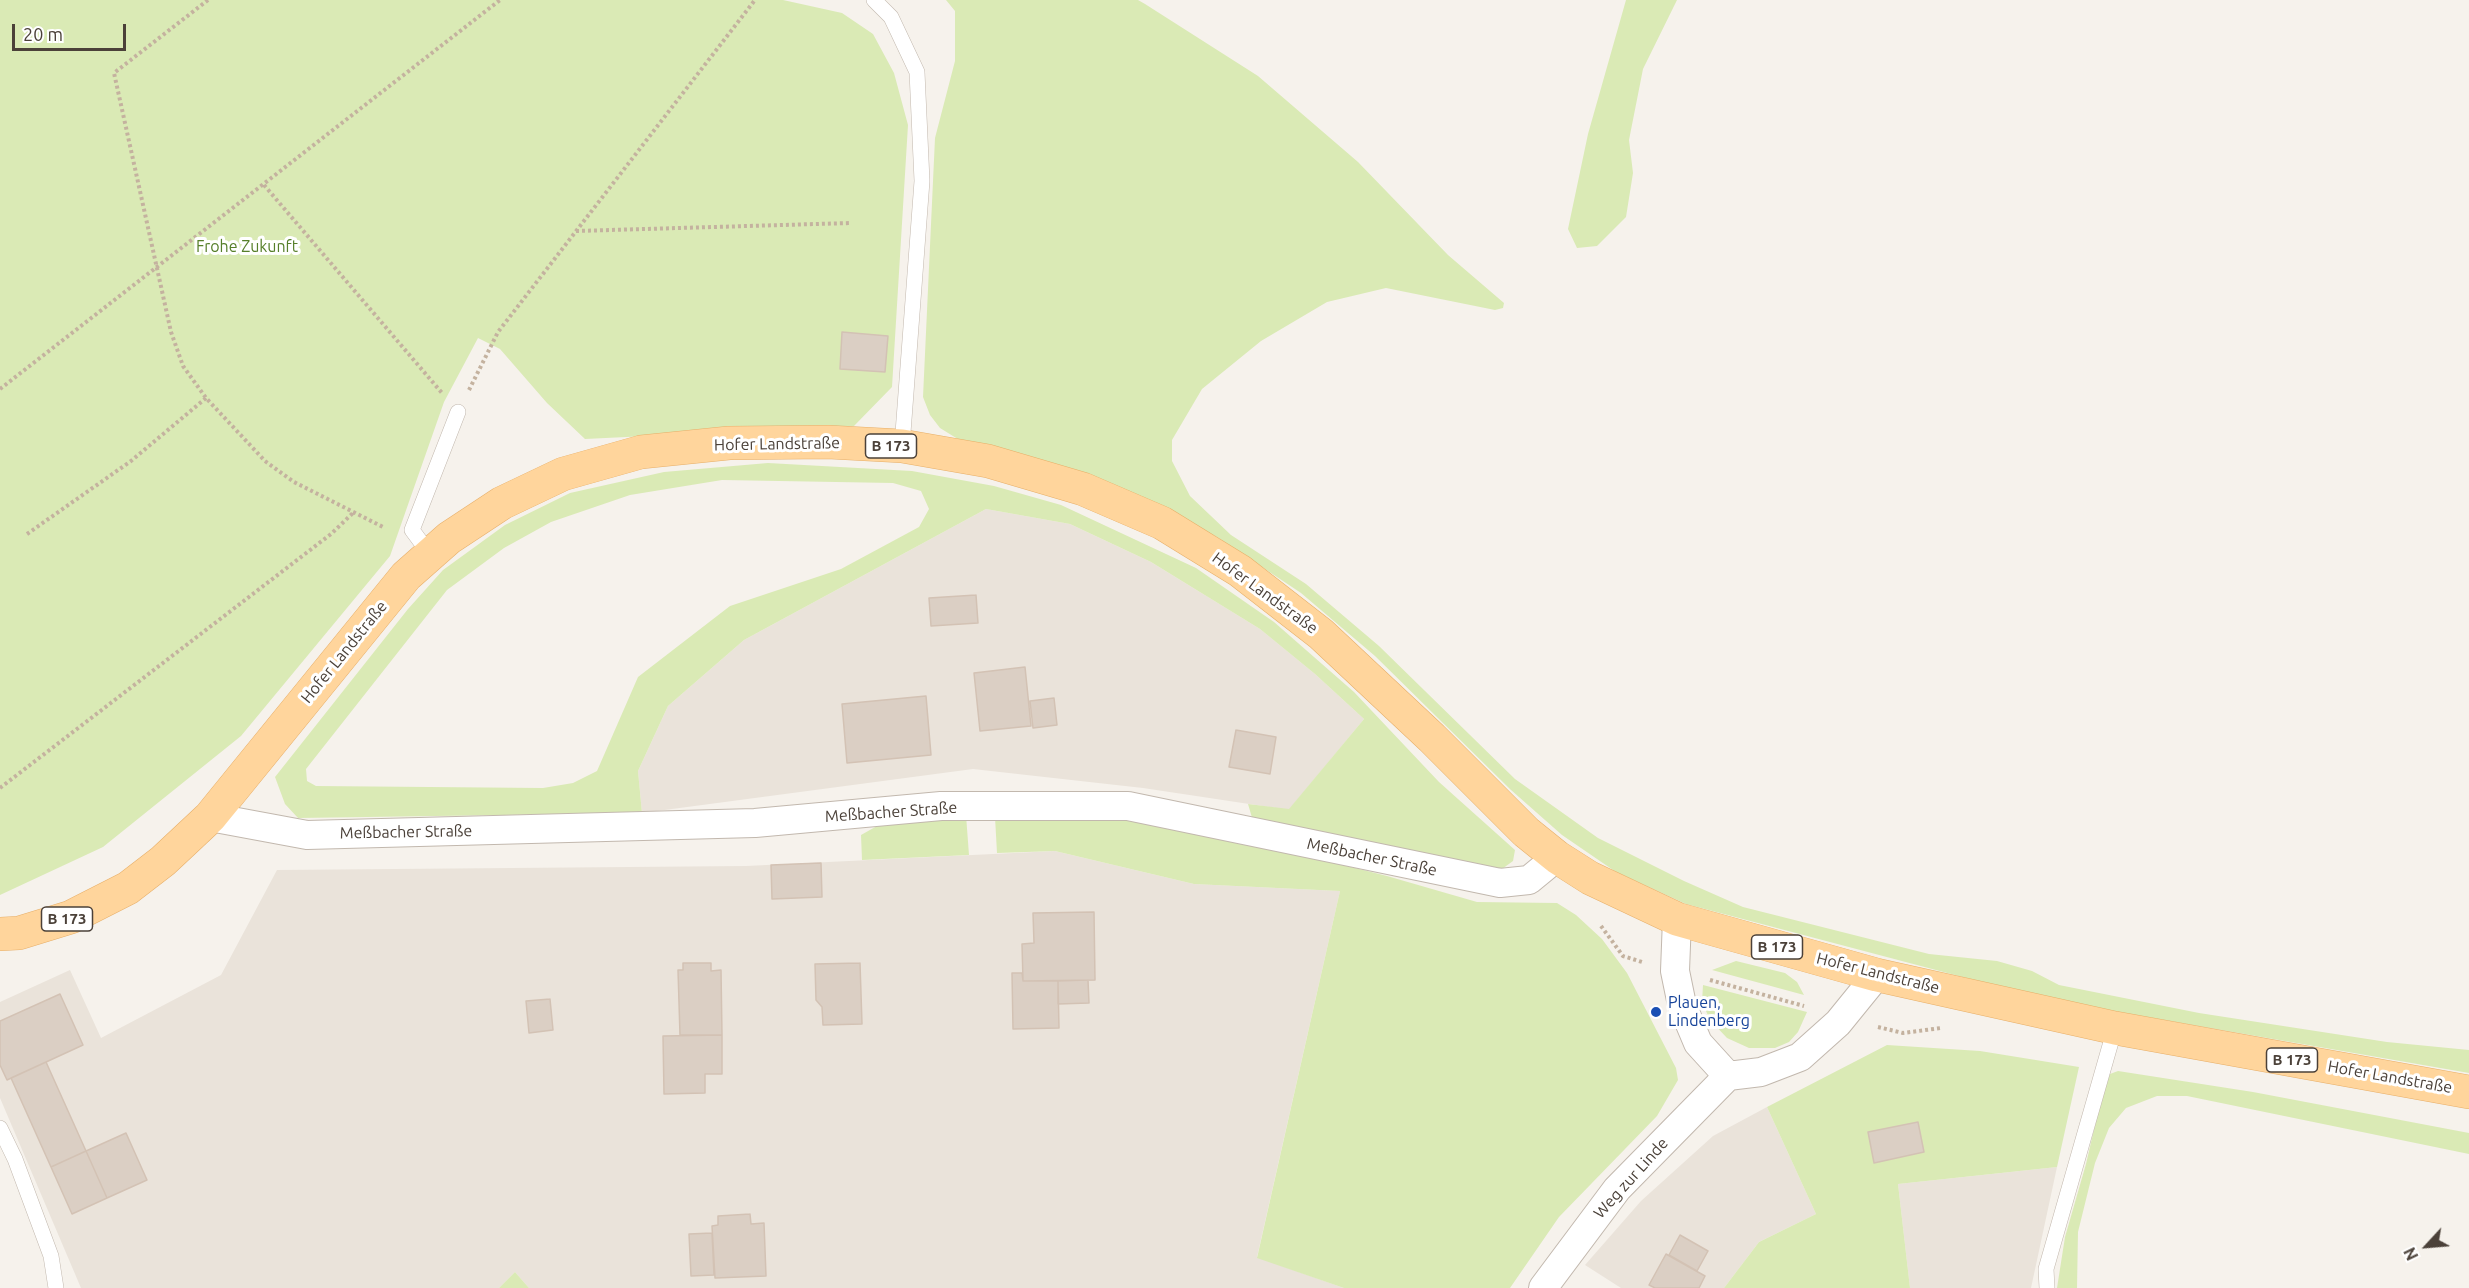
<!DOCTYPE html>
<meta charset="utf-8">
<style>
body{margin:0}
#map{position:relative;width:2469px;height:1288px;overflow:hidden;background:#f6f2ec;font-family:Ubuntu,sans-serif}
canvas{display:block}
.north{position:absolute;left:2397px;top:1216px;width:60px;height:60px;-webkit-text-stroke:4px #fff;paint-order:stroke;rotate:244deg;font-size:16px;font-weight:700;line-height:24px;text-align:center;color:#4b4139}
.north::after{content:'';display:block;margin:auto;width:21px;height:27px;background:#4b4139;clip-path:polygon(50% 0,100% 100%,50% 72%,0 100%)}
.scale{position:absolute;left:12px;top:24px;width:114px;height:27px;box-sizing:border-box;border:3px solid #4b4139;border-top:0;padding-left:8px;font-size:18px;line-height:21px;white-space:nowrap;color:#4b4139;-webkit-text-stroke:4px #fff;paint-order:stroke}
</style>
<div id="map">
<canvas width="2469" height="1288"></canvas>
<div class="north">N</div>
<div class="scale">20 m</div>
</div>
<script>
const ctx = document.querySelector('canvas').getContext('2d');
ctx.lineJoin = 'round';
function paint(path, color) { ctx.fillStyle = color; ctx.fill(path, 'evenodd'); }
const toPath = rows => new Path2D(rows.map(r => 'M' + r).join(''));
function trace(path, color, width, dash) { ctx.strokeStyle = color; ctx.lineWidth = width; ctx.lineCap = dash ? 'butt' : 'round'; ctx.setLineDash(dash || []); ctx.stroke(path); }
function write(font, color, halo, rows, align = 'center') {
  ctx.font = font + ' Ubuntu,sans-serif'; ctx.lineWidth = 6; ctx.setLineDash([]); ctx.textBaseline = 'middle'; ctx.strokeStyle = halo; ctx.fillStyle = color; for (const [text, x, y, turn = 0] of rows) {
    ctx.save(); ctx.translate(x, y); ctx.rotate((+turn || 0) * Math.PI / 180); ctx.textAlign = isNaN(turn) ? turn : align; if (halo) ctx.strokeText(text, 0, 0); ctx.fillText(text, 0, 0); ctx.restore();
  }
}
paint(toPath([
 [986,509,1070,524,1151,562,1260,629,1315,674,1364,719,1289,810,1143,788,973,769,642,813,638,771,668,706,744,640],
 [1055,851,1194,884,1340,891,1257,1257,1344,1288,529,1288,515,1272,499,1288,81,1288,0,1098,0,1002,70,970,101,1038,221,975,277,870,746,866],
 [1767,1107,1816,1214,1759,1242,1724,1288,1621,1288,1585,1265,1641,1201,1713,1136],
 [2057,1167,2031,1288,1910,1288,1898,1184]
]), '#eae3da');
paint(toPath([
 [0,0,783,0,842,13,873,34,894,73,908,125,892,387,854,426,585,439,547,403,500,349,478,338,444,402,390,556,241,736,103,847,0,895],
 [946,0,1138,0,1145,4,1258,76,1358,162,1448,255,1504,303,1503,308,1495,310,1386,288,1327,302,1261,341,1202,389,1172,440,1172,461,1190,496,1231,535,1306,584,1379,646,1515,779,1598,838,1684,881,1743,907,1929,954,1997,961,2032,971,2059,985,2199,1013,2387,1042,2469,1050,2469,1073,2118,1012,1989,984,1686,904,1616,872,1562,835,1511,790,1375,656,1301,593,1217,537,1128,491,961,441,940,428,930,415,923,397,935,138,955,61,955,11],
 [1626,0,1677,0,1643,69,1629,140,1633,173,1626,217,1597,246,1577,248,1568,229,1588,134],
 [768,463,912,471,994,486,1061,505,1196,568,1274,622,1354,692,1439,782,1515,850,1513,861,1502,869,1253,821,1248,804,1289,809,1364,719,1315,674,1260,629,1151,562,1070,524,986,509,744,640,668,706,638,771,642,813,298,818,285,804,275,777,408,609,443,570,505,525,570,493,664,472],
 [722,480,893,483,921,491,929,509,919,527,841,569,730,606,638,677,597,771,573,783,543,788,316,786,307,781,306,769,447,590,504,548,551,522,630,495],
 [966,815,969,855,862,860,861,835,877,826],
 [1125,815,1208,831,1387,876,1477,902,1557,903,1576,915,1602,939,1627,973,1676,1068,1678,1080,1657,1116,1559,1217,1510,1288,1344,1288,1257,1258,1340,891,1194,884,1055,851,997,853,995,817],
 [1736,961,1785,973,1797,982,1804,995,1712,970],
 [1703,985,1807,1012,1798,1032,1789,1042,1775,1048,1749,1048,1727,1038,1710,1020,1702,1002],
 [1887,1045,1980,1051,2079,1067,2057,1167,1898,1184,1910,1288,1724,1288,1759,1242,1816,1214,1767,1107],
 [2118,1071,2253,1092,2469,1133,2469,1154,2187,1096,2157,1096,2126,1108,2109,1128,2095,1163,2078,1232,2077,1288,2057,1288,2065,1237,2086,1164,2105,1082,2110,1074],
 [515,1272,529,1288,499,1288]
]), '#daeab5');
const building = toPath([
 [842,332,888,336,885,372,840,369,842,332],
 [976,595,978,623,931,626,929,598,976,595],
 [1025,667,1031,726,980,731,974,673,1025,667],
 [926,696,931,755,847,763,842,704,926,696],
 [1054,698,1057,725,1033,728,1030,701,1054,698],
 [1236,730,1276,737,1270,774,1229,767,1236,730],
 [821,863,822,897,772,899,771,865,821,863],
 [1094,912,1095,980,1023,981,1022,944,1034,943,1033,913,1094,912],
 [683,963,711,963,711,971,721,970,722,1035,680,1035,678,970,683,970,683,963],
 [860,963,862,1024,823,1025,822,1007,816,1000,815,964,860,963],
 [1012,973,1022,973,1023,981,1058,981,1059,1028,1013,1029,1012,973],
 [1088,980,1089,1003,1058,1004,1058,981,1088,980],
 [60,994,83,1045,7,1080,0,1065,0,1021,60,994],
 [550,999,553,1030,529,1033,526,1001,550,999],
 [722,1035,722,1074,705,1074,705,1093,664,1094,663,1036,722,1035],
 [46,1062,86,1151,51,1167,11,1078,46,1062],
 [1918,1122,1924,1152,1874,1163,1868,1132,1918,1122],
 [126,1133,147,1180,107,1198,86,1151,126,1133],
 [86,1151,107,1198,72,1214,51,1167,86,1151],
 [750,1214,751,1224,764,1223,766,1276,715,1278,712,1226,718,1225,718,1216,750,1214],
 [712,1233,714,1275,691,1276,689,1234,712,1233],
 [1680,1235,1708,1251,1697,1271,1669,1255,1680,1235],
 [1666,1254,1705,1276,1699,1288,1655,1288,1649,1285,1666,1254]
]);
paint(building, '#dbcfc4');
trace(building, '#d3c2b4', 1.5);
const service = toPath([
 [874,0,891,17,917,72,922,181,902,446],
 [429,553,412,530,458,412],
 [0,1128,15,1159,51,1256,56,1288],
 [2047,1288,2046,1269,2115,1028]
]);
const minor = toPath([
 [210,817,307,835,755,823,941,806,1128,806,1500,883,1529,880,1557,857],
 [1677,919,1675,971,1682,1005,1698,1043,1728,1076],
 [1543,1288,1617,1189,1728,1076,1761,1072,1800,1057,1838,1023,1877,975]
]);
const primary = toPath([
 [0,934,19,933,71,917,128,888,163,861,210,817,406,576,449,538,502,503,563,474,641,452,729,443,828,442,902,446,988,461,1083,489,1162,523,1240,571,1321,634,1432,738,1526,832,1557,857,1590,878,1677,919,1877,975,2115,1028,2469,1092]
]);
trace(service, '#c2b8ae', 16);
trace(minor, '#c2b8ae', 30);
trace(primary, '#e7af69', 34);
trace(toPath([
 [208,0,114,73,171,332,183,366,206,398,265,461,294,482,385,528],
 [264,185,442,393],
 [576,231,851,223],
 [0,389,500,0],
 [469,390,498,332,755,0],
 [27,534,131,461,206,398],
 [0,788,331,534,354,512],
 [1601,926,1623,956,1642,962],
 [1710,980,1804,1006],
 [1878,1027,1903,1033,1941,1028]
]), '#c4b29f', 4, [3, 3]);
trace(service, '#fff', 15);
trace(minor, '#fff', 28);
trace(primary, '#ffd59c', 33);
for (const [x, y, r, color] of [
 [1656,1012,6,"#1a4fb4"]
]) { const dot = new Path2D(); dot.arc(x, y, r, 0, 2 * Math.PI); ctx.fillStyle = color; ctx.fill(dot); trace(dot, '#fff', 2); }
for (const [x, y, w] of [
 [891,446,51],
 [67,919,51],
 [1777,947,51],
 [2292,1060,51]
]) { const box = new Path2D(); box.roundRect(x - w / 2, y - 12, w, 24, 4.5); ctx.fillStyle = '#fff'; ctx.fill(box); trace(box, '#4b4139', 1.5); }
write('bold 15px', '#4b4139', null, [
 ["B 173",891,446],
 ["B 173",67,919],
 ["B 173",1777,947],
 ["B 173",2292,1060]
]);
write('16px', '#567f2a', '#fff', [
 ["Frohe Zukunft",247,247]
]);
write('16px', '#4b4139', '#fff', [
 ["Hofer Landstraße",777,444,-1],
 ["Hofer Landstraße",1265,593,36],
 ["Hofer Landstraße",344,652,-51],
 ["Meßbacher Straße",891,812,-4],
 ["Meßbacher Straße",406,832,-1],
 ["Meßbacher Straße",1372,857,12],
 ["Hofer Landstraße",1878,973,14],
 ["Hofer Landstraße",2390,1077,10],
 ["Weg zur Linde",1631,1178,-48]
]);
write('16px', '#164399', '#fff', [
 ["Plauen,",1668,1003],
 ["Lindenberg",1668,1021]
], 'left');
</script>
